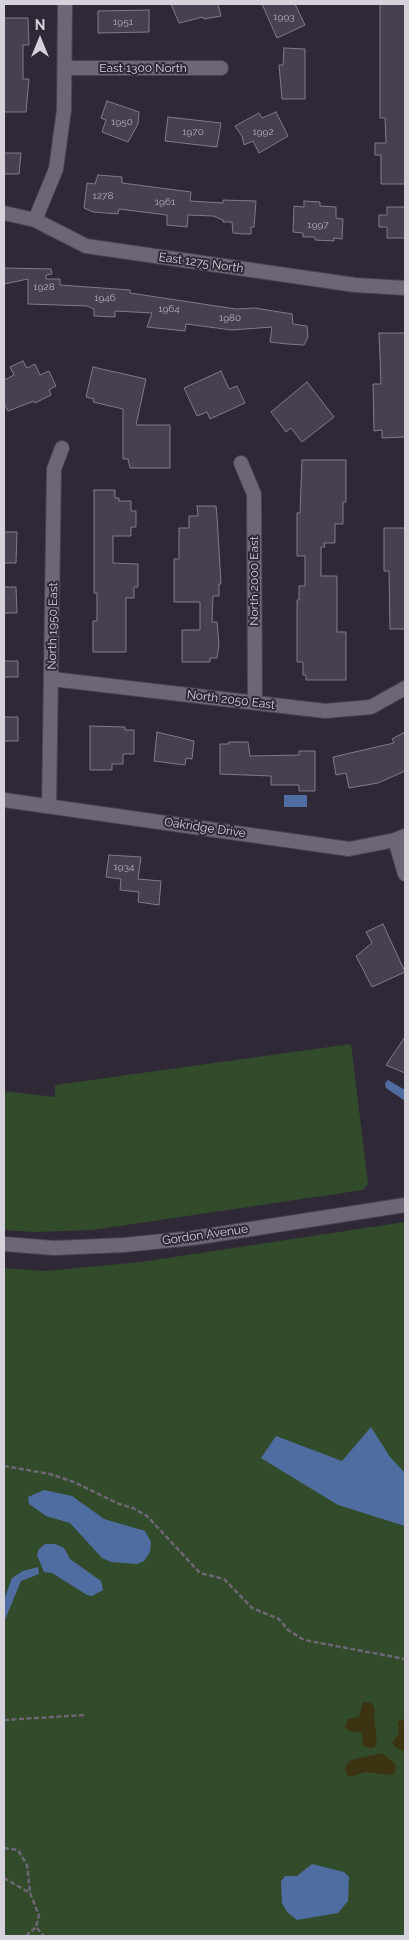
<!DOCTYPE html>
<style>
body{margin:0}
#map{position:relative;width:409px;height:1940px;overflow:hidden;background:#2f2837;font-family:Raleway,sans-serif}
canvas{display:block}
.frame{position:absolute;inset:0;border:5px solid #d6d2dc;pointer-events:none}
.north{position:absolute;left:15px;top:15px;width:50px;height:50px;-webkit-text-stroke:4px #2f2837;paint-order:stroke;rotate:0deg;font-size:14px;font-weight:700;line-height:20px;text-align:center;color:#d6d2dc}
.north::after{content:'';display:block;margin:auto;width:18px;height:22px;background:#d6d2dc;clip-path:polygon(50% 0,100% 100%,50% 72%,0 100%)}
</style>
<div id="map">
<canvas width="409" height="1940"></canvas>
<div class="frame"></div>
<div class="north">N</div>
</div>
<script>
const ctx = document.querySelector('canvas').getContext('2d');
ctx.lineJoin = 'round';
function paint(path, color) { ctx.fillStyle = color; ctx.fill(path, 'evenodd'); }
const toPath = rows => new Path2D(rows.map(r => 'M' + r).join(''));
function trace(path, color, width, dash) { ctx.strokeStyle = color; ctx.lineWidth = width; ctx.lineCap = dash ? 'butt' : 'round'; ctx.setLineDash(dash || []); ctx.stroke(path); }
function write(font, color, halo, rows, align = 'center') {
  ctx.font = font + ' Raleway,sans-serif'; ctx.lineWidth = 4; ctx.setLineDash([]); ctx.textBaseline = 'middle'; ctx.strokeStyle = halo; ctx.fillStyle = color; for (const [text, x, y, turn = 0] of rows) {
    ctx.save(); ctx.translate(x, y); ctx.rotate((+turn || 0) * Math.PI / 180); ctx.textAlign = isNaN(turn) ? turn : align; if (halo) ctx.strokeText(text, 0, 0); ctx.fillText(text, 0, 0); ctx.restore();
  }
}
paint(toPath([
 [351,1044,368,1184,363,1190,92,1230,34,1232,4,1230,4,1091,55,1097,55,1085],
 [405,1222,405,1936,4,1936,4,1268,46,1271,141,1262]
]), '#324c2b');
paint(toPath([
 [363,1702,371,1703,375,1708,374,1719,377,1738,375,1747,370,1748,363,1746,362,1733,349,1731,345,1727,348,1719,359,1717],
 [405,1719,405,1752,395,1747,392,1742,399,1734,398,1722],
 [382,1753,396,1765,395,1773,388,1775,366,1772,349,1777,345,1772,346,1765,351,1760]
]), '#3b3312');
paint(toPath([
 [284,795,307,795,307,807,284,807],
 [388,1080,405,1090,405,1101,386,1088,385,1083],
 [371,1427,390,1457,405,1473,405,1526,338,1505,261,1458,276,1436,342,1461],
 [44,1490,72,1496,104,1519,145,1531,151,1542,150,1552,144,1561,137,1564,111,1562,102,1558,70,1523,46,1516,29,1504,28,1497],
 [45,1544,55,1544,64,1548,70,1559,101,1581,103,1590,92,1596,87,1595,52,1573,44,1572,37,1555,39,1549],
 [38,1567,39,1574,21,1581,4,1622,4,1600,12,1578,23,1571],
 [312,1864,344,1872,349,1877,348,1901,338,1913,297,1920,287,1912,282,1903,281,1881,285,1876,297,1876]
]), '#4f6da1');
const building = toPath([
 [171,4,218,4,221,16,204,19,203,17,179,23,171,4],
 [262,4,295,4,305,25,277,38,262,4],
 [380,4,405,4,405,184,381,184,381,155,375,155,375,143,386,143,385,118,380,118,380,4],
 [149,10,149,32,98,33,98,11,149,10],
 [4,18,28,18,29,45,23,45,23,79,29,79,26,112,4,112,4,18],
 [284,48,305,49,305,99,282,99,279,65,283,65,284,48],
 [107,101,139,112,138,124,128,142,102,132,106,120,101,118,107,101],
 [276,112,288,136,259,153,253,141,244,145,242,136,235,126,259,113,262,118,276,112],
 [168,117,221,123,217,147,165,141,168,117],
 [4,153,21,153,19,174,4,174,4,153],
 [98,175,122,177,122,183,191,192,190,201,223,203,223,200,256,201,254,227,251,227,251,234,243,234,233,233,232,222,223,222,223,220,213,216,188,215,187,227,167,225,167,215,119,209,118,214,93,212,84,208,87,183,95,184,98,175],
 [304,201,320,202,320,206,336,207,336,218,343,219,342,239,334,238,334,241,315,240,315,237,303,237,303,233,293,232,294,206,304,207,304,201],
 [387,207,405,207,405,238,387,238,387,227,379,227,379,215,387,215,387,207],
 [4,268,51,269,52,274,46,275,46,279,60,279,60,285,130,290,130,293,216,306,236,309,255,308,292,314,293,324,307,326,308,337,304,345,287,344,270,342,272,327,232,330,186,324,185,331,147,327,152,313,115,311,115,317,94,316,94,309,87,306,28,304,28,279,4,284,4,268],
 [379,333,405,333,405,437,382,438,382,430,374,431,373,384,381,384,379,333],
 [23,361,27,368,35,364,40,375,49,371,56,386,49,390,51,395,35,403,34,401,8,411,4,403,4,380,14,375,10,367,23,361],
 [93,367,146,379,136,425,170,425,170,468,130,468,128,459,123,459,123,409,93,402,94,399,86,397,93,367],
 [221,371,229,389,237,386,245,403,210,419,207,412,197,416,184,388,221,371],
 [307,382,334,417,302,442,291,428,286,432,271,412,307,382],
 [302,460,346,460,346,502,343,502,343,524,335,524,335,543,324,543,325,547,321,547,321,576,337,576,337,632,346,632,346,680,306,680,306,675,303,675,303,662,297,662,297,600,299,600,299,586,305,586,305,556,297,556,297,513,300,513,302,460],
 [94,490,115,490,115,498,119,498,119,501,131,501,131,511,136,511,136,527,131,527,131,536,113,536,113,563,138,564,138,587,134,587,134,598,126,598,126,652,93,652,93,621,97,621,97,593,94,593,94,490],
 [197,506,216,506,217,516,221,584,219,584,219,596,213,596,212,622,217,622,219,644,217,658,210,658,210,662,182,662,182,630,200,630,200,602,174,602,174,559,179,559,179,528,189,528,189,516,198,516,197,506],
 [384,528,405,528,405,629,390,629,389,571,384,571,384,528],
 [4,532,17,532,16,563,4,563,4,532],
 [4,587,16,587,17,613,4,613,4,587],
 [4,661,18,661,18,677,4,677,4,661],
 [4,717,18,717,18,741,4,741,4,717],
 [90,726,125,727,125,730,134,730,134,754,123,754,123,764,112,764,112,770,90,770,90,726],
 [157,732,194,741,192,759,186,758,185,765,154,761,157,732],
 [405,732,405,771,378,783,349,788,346,773,336,775,333,757,394,743,392,739,405,732],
 [229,742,248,742,250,756,299,755,299,751,315,751,315,791,299,791,299,785,271,785,271,776,220,774,220,744,229,744,229,742],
 [109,855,141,857,138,879,161,881,159,905,138,902,139,892,120,890,121,879,106,877,109,855],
 [383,924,405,972,372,987,356,956,372,943,366,932,383,924],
 [405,1037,405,1073,386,1065,405,1037]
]);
paint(building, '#484050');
trace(building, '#827a8c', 1);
const minor = toPath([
 [65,68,221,68],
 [4,213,35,220,86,246,355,285,405,288],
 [35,220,56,169,64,110,65,4],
 [241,463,254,494,255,703],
 [52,679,325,711,371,707,405,688],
 [49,806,54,469,62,448],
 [395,840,405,874]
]);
const tertiary = toPath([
 [4,800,349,849,395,840,405,836]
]);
const secondary = toPath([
 [4,1244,54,1248,124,1245,193,1238,405,1205]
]);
trace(minor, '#49434f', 16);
trace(tertiary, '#49434f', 16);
trace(secondary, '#49434f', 16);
trace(toPath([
 [4,1466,50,1474,74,1482,119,1504,133,1508,147,1516,200,1573,224,1579,252,1608,279,1619,288,1630,304,1640,405,1659],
 [4,1720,85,1715],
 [4,1848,18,1850,27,1865,30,1892],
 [4,1878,30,1893,39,1915,36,1927,44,1936],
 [26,1936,36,1927]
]), '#6d6774', 2.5, [5, 2.5]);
trace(minor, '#6e6677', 14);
trace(tertiary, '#6e6677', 14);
trace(secondary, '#6e6677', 14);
write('10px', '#b2aeb9', null, [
 ["1993",284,17],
 ["1951",123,22],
 ["1950",122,122],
 ["1970",193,132],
 ["1992",263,132],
 ["1278",103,196],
 ["1961",165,202],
 ["1997",318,225],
 ["1928",44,287],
 ["1946",105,298],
 ["1964",169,309],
 ["1980",230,318],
 ["1934",124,867]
]);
write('12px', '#d6d2dc', '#2f2837', [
 ["East 1300 North",143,68],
 ["East 1275 North",201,263,8],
 ["North 2000 East",254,581,-90],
 ["North 1950 East",53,626,-89],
 ["North 2050 East",231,700,7],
 ["Oakridge Drive",205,828,8],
 ["Gordon Avenue",205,1235,-8]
]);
</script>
